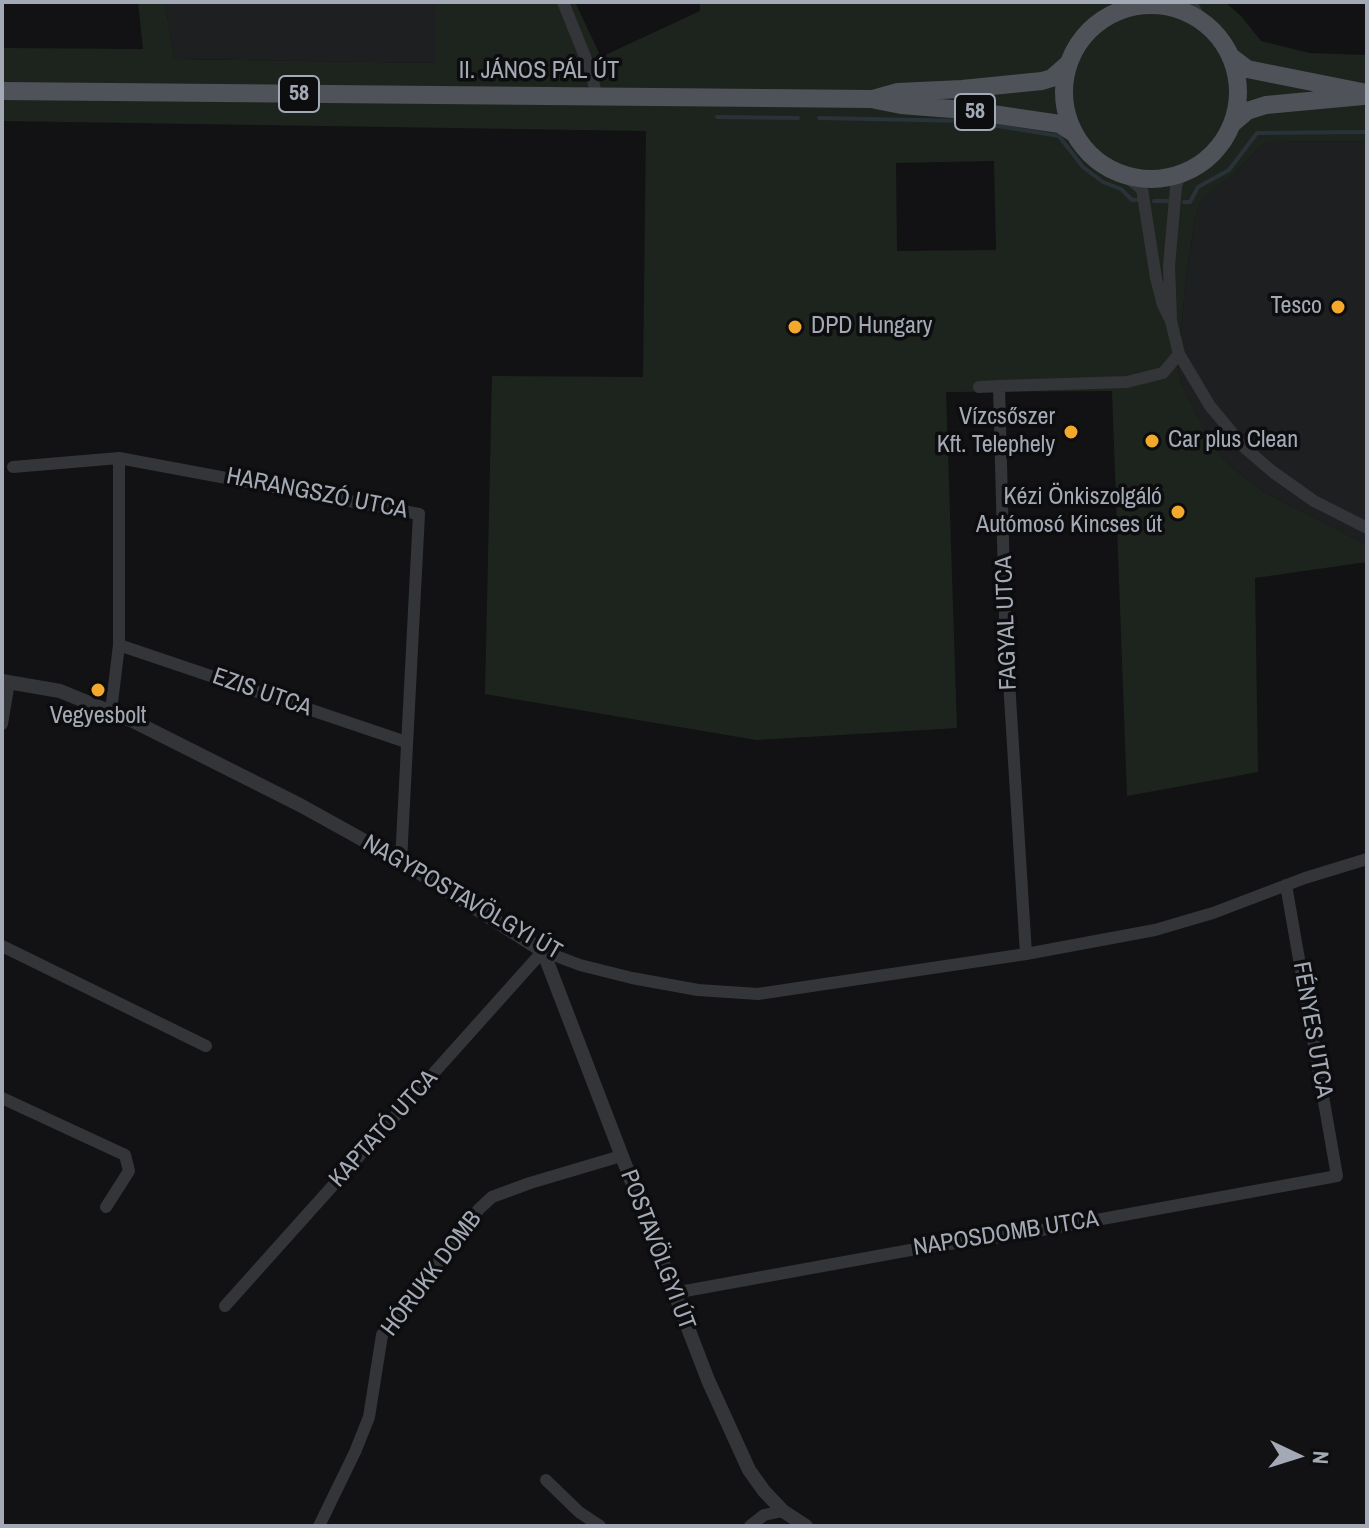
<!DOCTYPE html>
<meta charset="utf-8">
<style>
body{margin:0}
#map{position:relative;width:1369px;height:1528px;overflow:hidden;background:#121214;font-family:"Archivo Narrow",sans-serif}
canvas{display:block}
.frame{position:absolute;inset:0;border:4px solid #a4aab5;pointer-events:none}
.north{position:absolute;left:1257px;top:1416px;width:80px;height:80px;-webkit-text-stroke:6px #0d0d0f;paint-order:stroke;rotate:94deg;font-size:22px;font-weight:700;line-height:32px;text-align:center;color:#a4aab5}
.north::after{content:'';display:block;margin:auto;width:28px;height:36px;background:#a4aab5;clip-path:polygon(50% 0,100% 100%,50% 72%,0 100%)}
</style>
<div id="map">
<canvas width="1369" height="1528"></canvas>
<div class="frame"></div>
<div class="north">N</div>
</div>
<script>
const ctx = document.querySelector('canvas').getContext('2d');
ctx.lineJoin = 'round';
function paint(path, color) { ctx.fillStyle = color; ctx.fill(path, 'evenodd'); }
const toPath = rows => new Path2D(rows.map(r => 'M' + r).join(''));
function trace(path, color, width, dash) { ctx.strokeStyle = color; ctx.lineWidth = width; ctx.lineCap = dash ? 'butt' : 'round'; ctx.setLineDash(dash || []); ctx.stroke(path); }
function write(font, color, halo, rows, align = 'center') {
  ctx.font = font + ' "Archivo Narrow",sans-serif'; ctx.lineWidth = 7; ctx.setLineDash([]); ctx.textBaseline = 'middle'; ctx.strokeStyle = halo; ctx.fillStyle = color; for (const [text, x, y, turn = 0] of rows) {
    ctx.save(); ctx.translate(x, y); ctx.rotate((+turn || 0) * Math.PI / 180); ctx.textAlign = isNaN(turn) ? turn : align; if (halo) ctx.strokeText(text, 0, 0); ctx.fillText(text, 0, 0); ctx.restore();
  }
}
paint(toPath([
 [165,2,435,2,436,63,174,59],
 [1367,141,1367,545,1262,491,1230,466,1208,438,1182,385,1177,369,1187,270,1195,219,1202,196,1234,174,1259,147,1268,142]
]), '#1e1f21');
paint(toPath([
 [138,2,165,2,174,59,435,63,435,2,575,2,601,57,700,11,700,2,1225,2,1241,16,1261,41,1309,53,1367,55,1367,141,1268,142,1259,147,1234,174,1202,197,1195,219,1187,270,1177,369,1182,385,1208,438,1230,466,1262,491,1367,545,1367,562,1255,578,1258,772,1127,796,1112,391,946,392,957,728,756,740,485,694,492,376,643,377,646,131,2,121,2,48,143,49],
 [994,161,996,250,897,251,896,163]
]), '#1d241d');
trace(toPath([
 [717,117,798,118],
 [819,118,968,121,1059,136,1083,167,1103,182,1121,189,1132,200,1138,200],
 [1154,201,1169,201],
 [1184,202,1190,202,1198,187,1229,170,1257,133,1367,132]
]), '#293238', 4);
trace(toPath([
 [563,2,592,74,596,96],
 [1124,175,1142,189,1156,278,1163,305,1171,321,1179,354,1210,406,1245,448,1273,472,1314,501,1367,528],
 [1171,318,1169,266,1176,187,1180,174],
 [979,387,999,386],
 [13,467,119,458,419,514,401,861],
 [119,645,406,742],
 [111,711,119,645,119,458],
 [2,724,9,682],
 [2,946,206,1046],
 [1026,954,1005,617,999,386,1127,382,1163,373,1179,354],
 [2,1098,125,1155,129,1171,106,1207],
 [674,1293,927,1247,1009,1236,1337,1176,1286,885],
 [225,1306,543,951,580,965,632,978,698,990,758,994,1026,954,1155,930,1213,913,1305,878,1367,859],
 [546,1480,579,1512,600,1526],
 [319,1526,355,1452,369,1417,382,1335,479,1209,492,1197,530,1183,621,1156],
 [750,1526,764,1515,783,1511]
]), '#333539', 12);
trace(toPath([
 [1190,2,1199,20],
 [1132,8,1137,2],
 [2,681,60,691,133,721,300,805,401,861,543,951,708,1380,749,1470,764,1491,783,1511,806,1526]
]), '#333539', 14);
trace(toPath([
 '1064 92a87 87 0 1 1 174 0a87 87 0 1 1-174 0Z',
 [1230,56,1247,69,1367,93],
 [2,91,873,99,898,92,962,89,1042,81,1052,78,1069,63],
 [876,100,901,105,965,110,1060,124,1075,134],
 [1232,124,1247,111,1266,105,1363,96]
]), '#4f5258', 18);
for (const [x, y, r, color] of [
 [1338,307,8,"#f2a92c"],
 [795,327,8,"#f2a92c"],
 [1071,432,8,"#f2a92c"],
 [1152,441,8,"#f2a92c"],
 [1178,512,8,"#f2a92c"],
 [98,690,8,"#f2a92c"]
]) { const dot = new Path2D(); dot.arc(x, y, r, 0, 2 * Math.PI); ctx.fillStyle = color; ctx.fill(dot); trace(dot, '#0d0d0f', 3); }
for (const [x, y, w] of [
 [299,94,40],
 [975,112,40]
]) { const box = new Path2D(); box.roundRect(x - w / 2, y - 18, w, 36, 6); ctx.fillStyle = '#0d0d0f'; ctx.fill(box); trace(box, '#a4aab5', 2); }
write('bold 22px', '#a4aab5', null, [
 ["58",299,94],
 ["58",975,112]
]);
write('24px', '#a4aab5', '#0d0d0f', [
 ["II. JÁNOS PÁL ÚT",539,72],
 ["HARANGSZÓ UTCA",317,494,11],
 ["FAGYAL UTCA",1007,623,-92],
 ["EZIS UTCA",262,693,19],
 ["NAGYPOSTAVÖLGYI ÚT",462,898,30],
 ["FÉNYES UTCA",1312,1030,80],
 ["KAPTATÓ UTCA",384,1129,-48],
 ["NAPOSDOMB UTCA",1006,1234,-9],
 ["POSTAVÖLGYI ÚT",657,1250,69],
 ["HÓRUKK DOMB",432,1274,-53]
]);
write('24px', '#a4aab5', '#0d0d0f', [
 ["Tesco",1322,307],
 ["DPD Hungary",811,327,"left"],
 ["Vízcsőszer",1055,418],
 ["Kft. Telephely",1055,446],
 ["Car plus Clean",1168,441,"left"],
 ["Kézi Önkiszolgáló",1162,498],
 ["Autómosó Kincses út",1162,526],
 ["Vegyesbolt",98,717,"center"]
], 'right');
</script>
